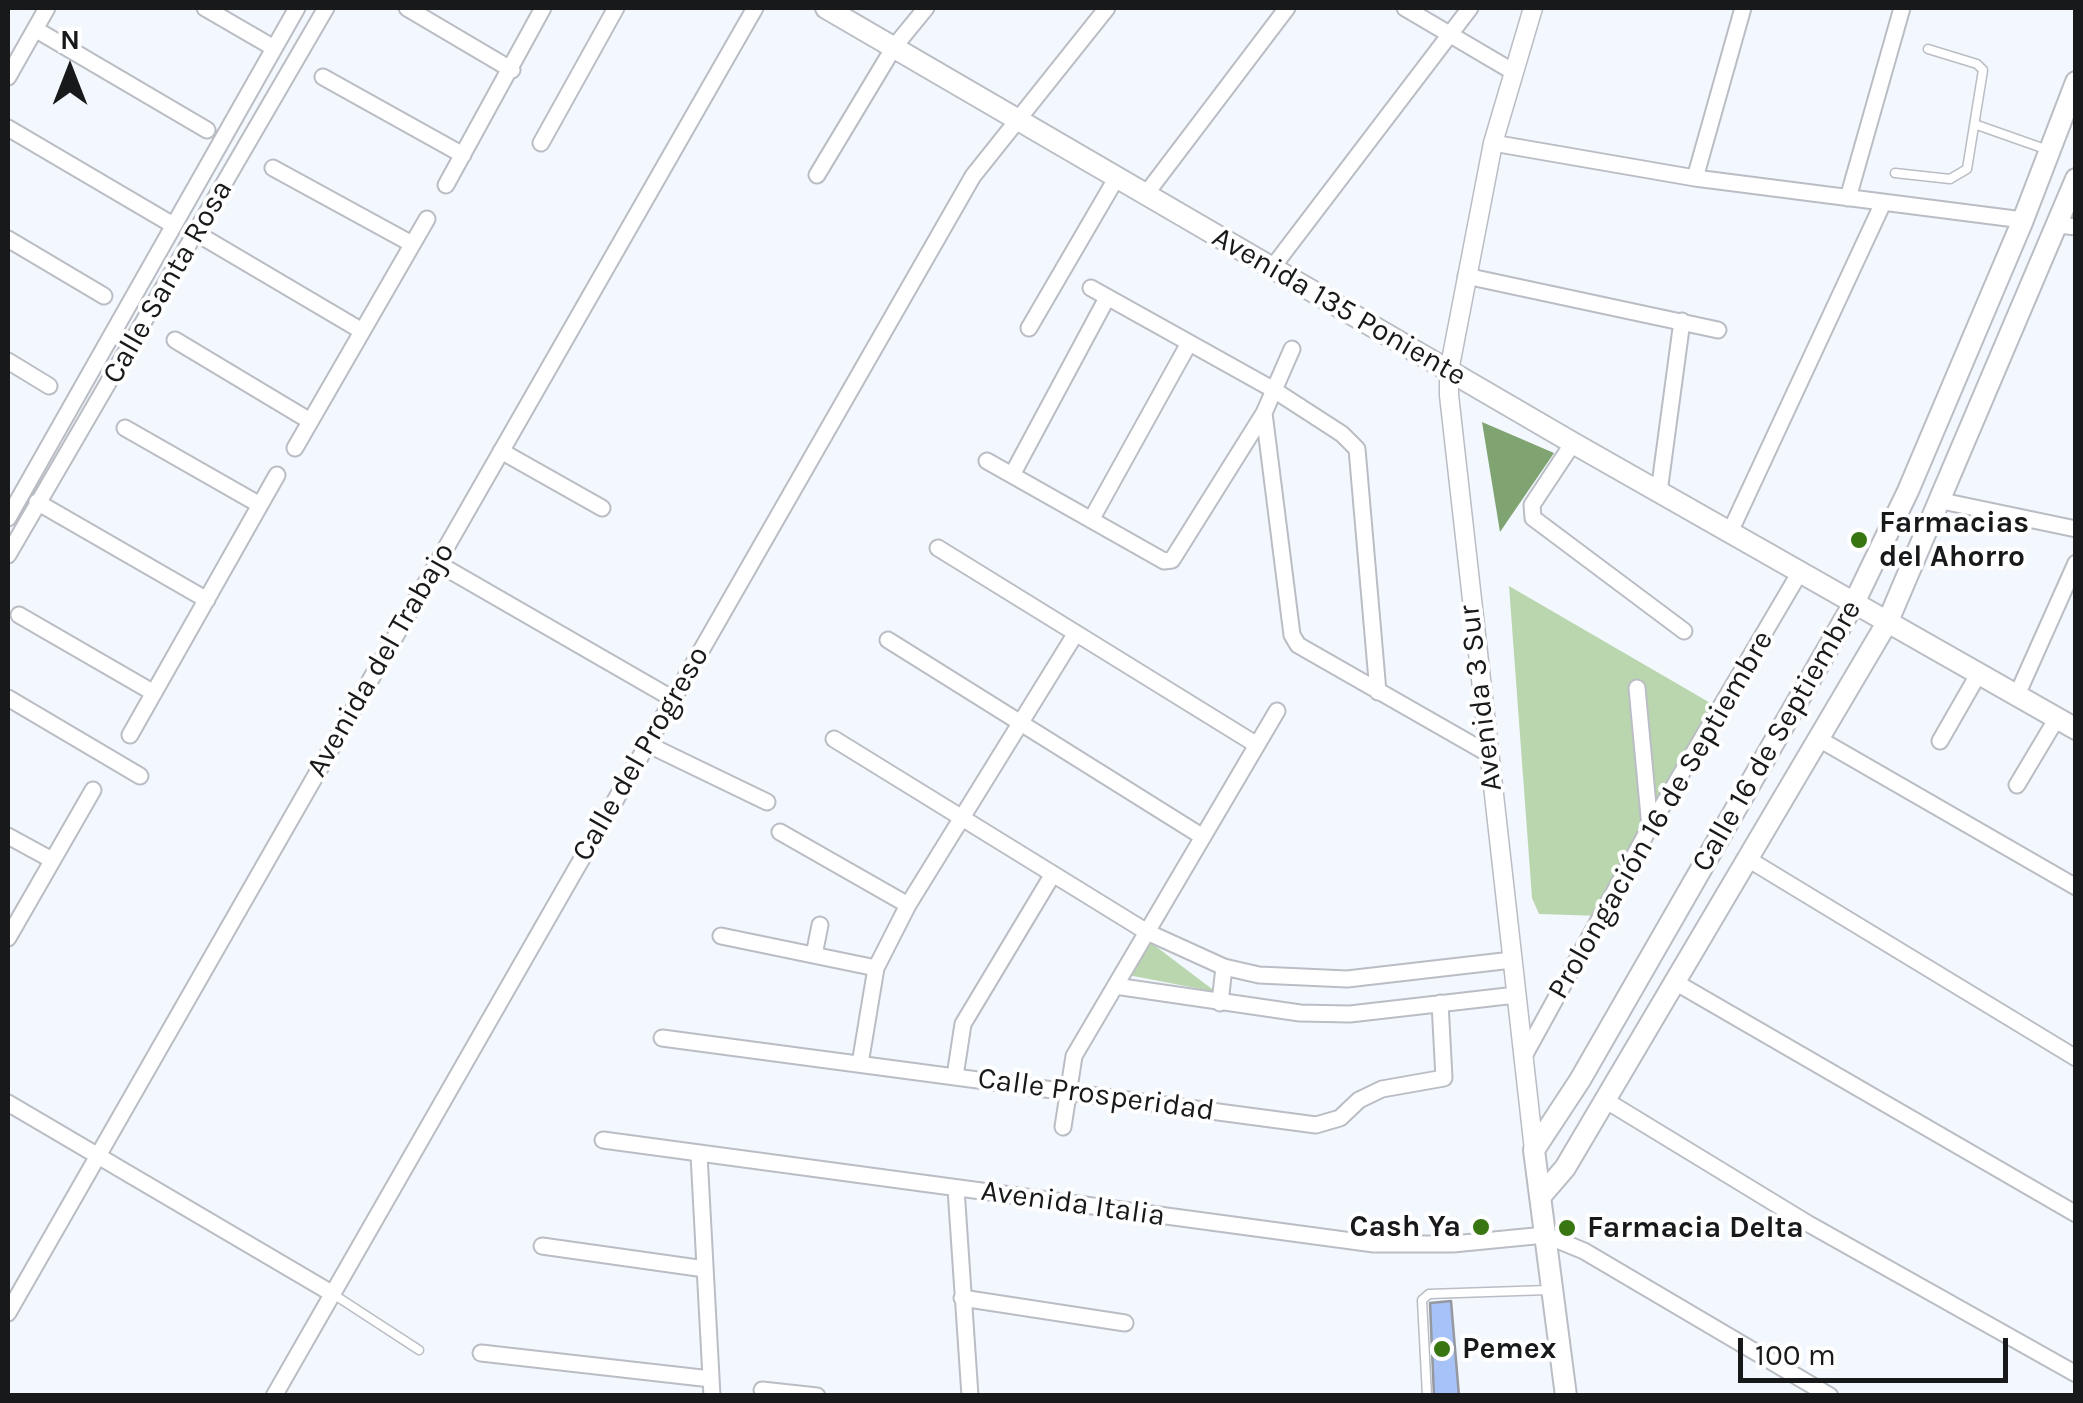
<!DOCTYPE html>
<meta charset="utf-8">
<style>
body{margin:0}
#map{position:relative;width:2083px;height:1403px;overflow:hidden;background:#f3f7fe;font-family:Karla,sans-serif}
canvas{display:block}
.frame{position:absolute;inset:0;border:10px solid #17191b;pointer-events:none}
.north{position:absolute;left:20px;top:20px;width:100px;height:100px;-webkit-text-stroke:8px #fff;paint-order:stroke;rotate:0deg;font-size:28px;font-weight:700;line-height:40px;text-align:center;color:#17191b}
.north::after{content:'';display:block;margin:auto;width:35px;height:45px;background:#17191b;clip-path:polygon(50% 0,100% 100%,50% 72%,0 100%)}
.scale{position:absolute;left:1738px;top:1338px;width:270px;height:45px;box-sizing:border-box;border:5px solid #17191b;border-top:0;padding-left:12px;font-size:30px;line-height:35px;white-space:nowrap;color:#17191b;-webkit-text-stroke:8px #fff;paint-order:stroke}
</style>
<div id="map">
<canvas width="2083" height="1403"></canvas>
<div class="frame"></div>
<div class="north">N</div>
<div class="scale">100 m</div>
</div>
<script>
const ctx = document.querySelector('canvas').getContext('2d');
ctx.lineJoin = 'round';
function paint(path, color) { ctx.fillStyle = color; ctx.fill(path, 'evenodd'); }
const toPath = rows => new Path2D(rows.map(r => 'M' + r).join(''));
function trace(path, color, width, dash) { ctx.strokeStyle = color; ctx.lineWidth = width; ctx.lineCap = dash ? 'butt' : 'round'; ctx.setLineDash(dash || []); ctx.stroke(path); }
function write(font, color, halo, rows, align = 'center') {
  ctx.font = font + ' Karla,sans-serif'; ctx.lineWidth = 8; ctx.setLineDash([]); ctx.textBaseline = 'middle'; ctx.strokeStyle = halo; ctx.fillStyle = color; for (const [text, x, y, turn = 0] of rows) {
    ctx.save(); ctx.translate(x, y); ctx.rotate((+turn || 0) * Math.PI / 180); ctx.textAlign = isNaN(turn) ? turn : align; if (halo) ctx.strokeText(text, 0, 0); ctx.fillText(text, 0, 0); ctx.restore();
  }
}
paint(toPath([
 [1509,586,1719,708,1602,916,1539,914,1532,898],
 [1150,942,1216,992,1128,975]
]), '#bad6af');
paint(toPath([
 [1482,422,1554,453,1500,532]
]), '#80a372');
const building = toPath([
 [1451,1301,1459,1396,1434,1396,1430,1303,1451,1301]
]);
paint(building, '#a7c2f6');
trace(building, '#95989f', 2.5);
const service = toPath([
 [1977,125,2048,150],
 [1895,173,1950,179,1967,169,1983,70,1977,64,1928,49],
 [333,1294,419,1350],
 [1427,1396,1422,1300,1429,1294,1548,1290]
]);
const minor = toPath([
 [205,8,274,48],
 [407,8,512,70],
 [1405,8,1512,71],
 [35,29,207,130],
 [8,77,47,8],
 [323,77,463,155],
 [8,128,173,225],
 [541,143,616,8],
 [1493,143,1695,178,2023,220],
 [273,168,412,244],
 [817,175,894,47,926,8],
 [1695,178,1743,8],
 [446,185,543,8],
 [1146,194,1287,8],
 [1848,198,1902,8],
 [2059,225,2076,227],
 [196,233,362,331],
 [8,239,104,296],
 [1272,268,1470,8],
 [1466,276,1718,330],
 [1091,288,1274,390,1342,434,1357,449,1378,692],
 [1029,328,1117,177],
 [175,340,310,421],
 [8,361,49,386],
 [1264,413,1292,635,1298,645,1487,753],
 [125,428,260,505],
 [1573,443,1532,505,1533,518,1684,631],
 [295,448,427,219],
 [501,451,602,508],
 [987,461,1164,561,1172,560,1264,413,1292,349],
 [1012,475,1107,298],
 [1659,492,1682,321],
 [1942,501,2076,529],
 [37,502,207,600],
 [8,518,297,8],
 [1091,520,1188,345],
 [1730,532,1883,203],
 [938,548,1257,745],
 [8,555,326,8],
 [437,563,673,699],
 [19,615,154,693],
 [888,640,1203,837],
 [1637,688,1650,827],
 [2017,695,2076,563],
 [8,698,140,776],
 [130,735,277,475],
 [834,739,1147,932,1224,967,1259,975,1347,979,1512,960],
 [1819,739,2076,887],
 [1940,741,1979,673],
 [647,744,767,802],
 [2017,785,2057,718],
 [780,832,908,905],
 [8,836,52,860],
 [1748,859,2076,1058],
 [721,936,876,968],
 [8,938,93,790],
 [814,955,820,925],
 [1675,982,2076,1214],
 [1115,986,1300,1013,1350,1014,1516,995],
 [1220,1003,1224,967],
 [662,1038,1316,1125,1340,1118,1359,1100,1382,1089,1444,1078,1440,1003],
 [1523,1058,1650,827,1800,572],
 [860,1064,876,968,908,905,1076,633],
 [955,1076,963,1024,1053,874],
 [1605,1100,1807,1223,2076,1374],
 [8,1103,333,1294],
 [1063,1127,1074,1056,1277,711],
 [603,1140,1374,1244,1453,1244,1545,1235,1584,1251,1830,1396],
 [699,1155,712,1396],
 [956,1189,970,1396],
 [542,1246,705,1269],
 [962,1298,1125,1323],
 [8,1313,755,8],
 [481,1353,711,1379],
 [762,1390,817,1396],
 [274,1396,973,176,1107,8]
]);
const tertiary = toPath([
 [1533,8,1493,143,1449,371,1449,395,1534,1150]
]);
const secondary = toPath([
 [826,8,1573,443,2076,729],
 [1540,1197,1565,1168,1888,621,2076,179],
 [1566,1396,1534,1150,1580,1080,1854,603,1908,491,2023,220,2076,82]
]);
trace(service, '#babdc4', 11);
trace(minor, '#babdc4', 19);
trace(tertiary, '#babdc4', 21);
trace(secondary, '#babdc4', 24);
trace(service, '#fff', 8);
trace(minor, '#fff', 15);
trace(tertiary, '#fff', 18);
trace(secondary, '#fff', 20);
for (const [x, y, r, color] of [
 [1859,540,10,"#377611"],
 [1481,1227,10,"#377611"],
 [1567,1228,10,"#377611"],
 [1442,1349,10,"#377611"]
]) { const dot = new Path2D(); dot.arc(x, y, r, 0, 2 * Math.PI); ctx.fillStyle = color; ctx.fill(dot); trace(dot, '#fff', 4); }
write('30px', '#17191b', '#fff', [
 ["Calle Santa Rosa",168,282,-60],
 ["Avenida 135 Poniente",1339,307,30],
 ["Avenida del Trabajo",381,660,-60],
 ["Avenida 3 Sur",1481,698,-97],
 ["Calle 16 de Septiembre",1777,736,-60],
 ["Calle del Progreso",641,754,-60],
 ["Prolongación 16 de Septiembre",1661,815,-60],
 ["Calle Prosperidad",1096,1095,8],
 ["Avenida Italia",1073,1204,8]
]);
write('bold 30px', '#17191b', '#fff', [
 ["Farmacias",1879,523],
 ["del Ahorro",1879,557],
 ["Cash Ya",1461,1227,"right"],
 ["Farmacia Delta",1587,1228],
 ["Pemex",1462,1349]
], 'left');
</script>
